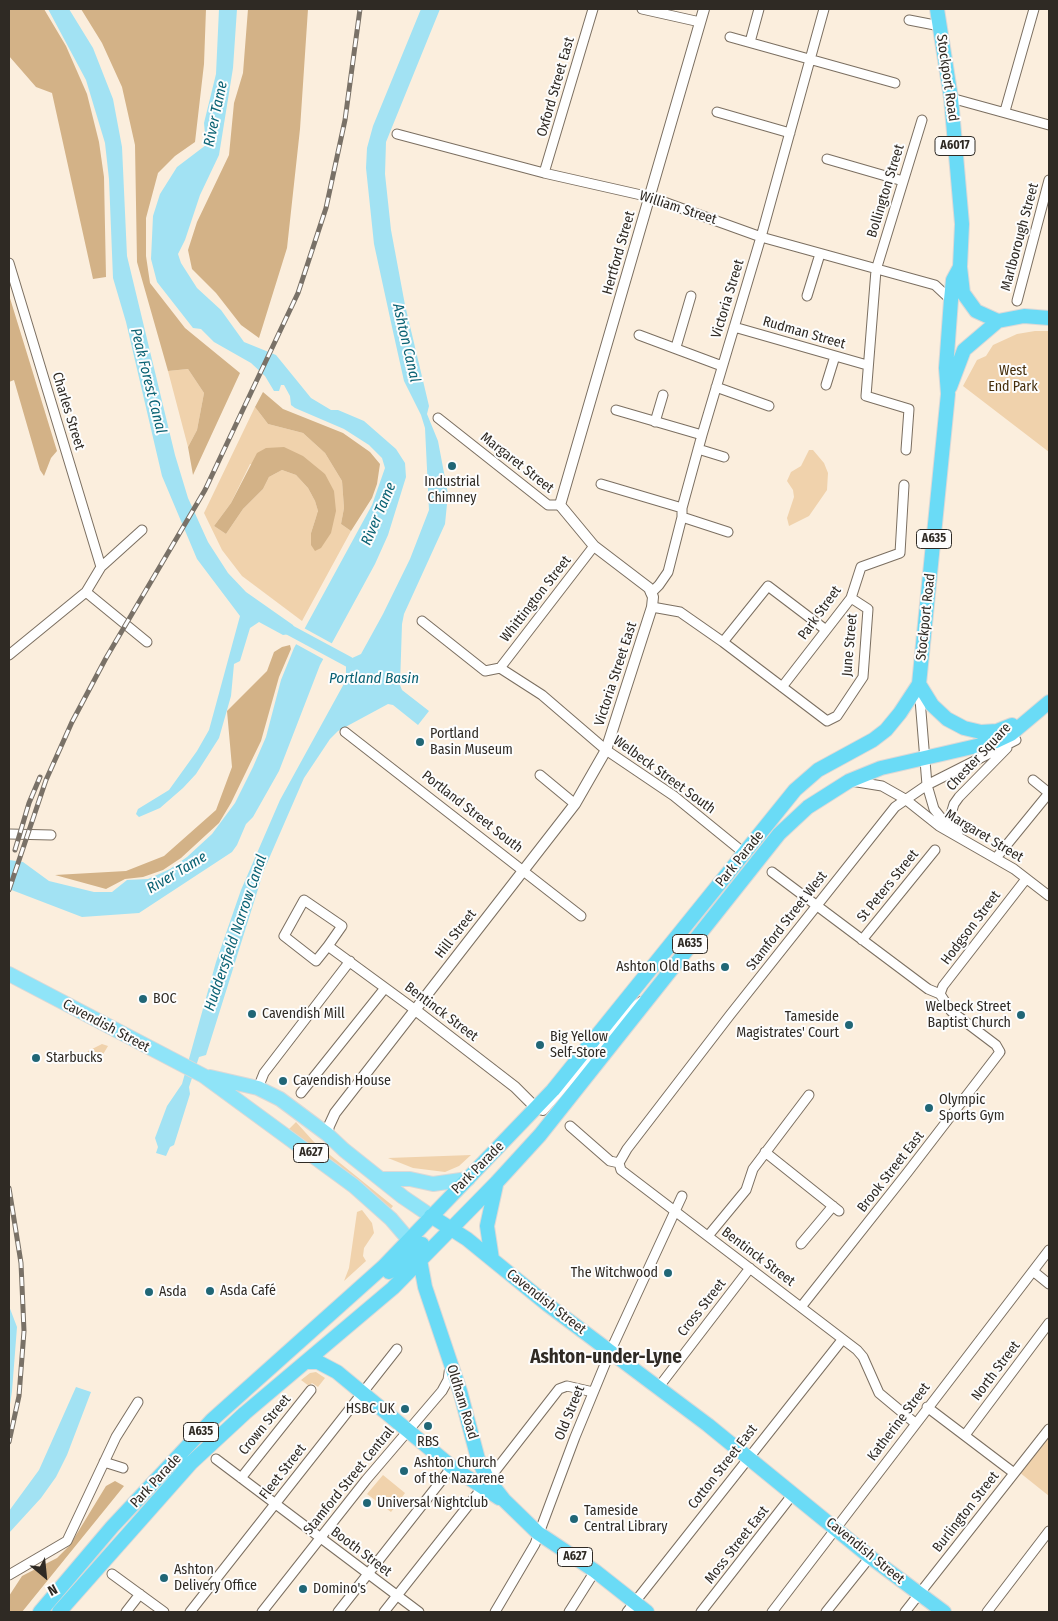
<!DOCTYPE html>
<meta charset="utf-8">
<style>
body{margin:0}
#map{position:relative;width:1058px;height:1621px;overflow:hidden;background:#fbeedd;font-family:"Fira Sans Condensed",sans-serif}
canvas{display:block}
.frame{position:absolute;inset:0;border:10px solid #2f2a24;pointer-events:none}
.north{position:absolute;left:20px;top:1551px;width:50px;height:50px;-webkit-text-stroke:4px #fdfdfd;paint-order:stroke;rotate:152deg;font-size:14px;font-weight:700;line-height:20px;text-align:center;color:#2f2a24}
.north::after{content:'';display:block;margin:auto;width:18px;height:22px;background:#2f2a24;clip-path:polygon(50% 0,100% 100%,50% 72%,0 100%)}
</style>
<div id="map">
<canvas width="1058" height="1621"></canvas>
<div class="frame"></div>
<div class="north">N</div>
</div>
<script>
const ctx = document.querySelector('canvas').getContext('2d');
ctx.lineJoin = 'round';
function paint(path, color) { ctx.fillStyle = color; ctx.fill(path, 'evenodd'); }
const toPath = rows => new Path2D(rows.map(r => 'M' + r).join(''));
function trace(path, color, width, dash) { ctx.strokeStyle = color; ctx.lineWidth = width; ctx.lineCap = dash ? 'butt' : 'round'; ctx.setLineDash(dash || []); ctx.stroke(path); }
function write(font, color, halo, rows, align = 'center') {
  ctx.font = font + ' "Fira Sans Condensed",sans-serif'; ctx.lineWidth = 4; ctx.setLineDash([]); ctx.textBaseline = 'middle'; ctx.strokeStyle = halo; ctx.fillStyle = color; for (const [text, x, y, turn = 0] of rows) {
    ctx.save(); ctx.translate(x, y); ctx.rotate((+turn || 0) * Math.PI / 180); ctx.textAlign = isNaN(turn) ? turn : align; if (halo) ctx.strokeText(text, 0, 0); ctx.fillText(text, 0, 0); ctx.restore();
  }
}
paint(toPath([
 [1035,331,1049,331,1049,452,963,386,977,360,986,356,993,345,1017,334],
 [188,369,204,393,197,430,188,447,168,371],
 [255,407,268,424,303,433,325,453,342,481,344,508,341,524,351,531,302,621,242,576,222,550,204,513],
 [250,464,325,474,311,545,311,533,318,511,315,501,308,488,296,475,282,470,269,477,263,489,243,509,226,534,214,526,231,503],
 [809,450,813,450,824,463,828,473,827,490,809,516,789,526,787,518,794,497,793,490,787,481,791,472,801,466],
 [102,1044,108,1046,99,1061,89,1063,86,1057,88,1051],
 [296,1122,314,1142,393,1206,389,1211,340,1166,289,1129],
 [471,1155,459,1166,445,1172,413,1168,388,1158],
 [362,1210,372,1223,374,1233,364,1248,363,1256,366,1261,344,1281,349,1268,357,1212],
 [316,1372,325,1378,318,1387,312,1383,309,1386,301,1380,310,1373],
 [1049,1434,1049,1496,1019,1472],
 [383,1475,405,1493,391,1512,367,1494]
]), '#f0d2ac');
paint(toPath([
 [9,9,44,9,66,46,87,94,99,142,104,177,106,277,93,279,52,93,36,87,9,56],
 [81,9,206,9,204,64,195,142,175,156,158,173,146,218,146,256,150,283,185,328,240,373,193,475,188,447,197,430,204,393,188,369,168,371,137,262,135,145,122,87,102,43],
 [248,9,308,9,300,129,287,248,259,338,241,325,216,293,192,269,188,250,197,222,229,155,234,103,243,73],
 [9,295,57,451,51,458,44,476,40,470,14,380,9,382],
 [263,392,283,409,343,433,370,452,380,464,377,484,372,498,351,531,341,524,344,508,342,481,325,453,303,433,268,424,255,407],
 [284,447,303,456,325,474,334,491,336,511,331,533,321,548,315,551,311,545,311,533,318,511,315,501,308,488,296,475,282,470,269,477,263,489,243,509,226,534,214,526,231,503,257,453,266,448],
 [290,645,291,649,279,677,261,741,231,803,219,823,181,858,163,870,143,877,125,879,106,889,55,875,126,871,164,856,216,810,232,767,227,711,267,671,274,652,282,647],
 [115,1481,124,1486,22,1612,9,1612,9,1596,22,1576,57,1558,70,1545,106,1486]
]), '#d3b287');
paint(toPath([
 [48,9,69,9,93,48,113,99,122,147,127,256,175,455,188,498,208,542,228,573,246,592,293,625,296,633,283,635,259,622,250,628,240,661,234,664,231,696,219,738,196,774,183,788,160,808,139,817,136,814,138,809,169,790,197,751,209,730,240,616,197,559,162,476,126,322,113,278,109,179,105,143,86,80],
 [219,9,237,9,233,68,219,155,200,195,185,240,178,254,181,263,197,288,221,310,244,342,276,355,311,398,331,410,338,410,364,421,396,449,405,463,406,477,388,535,375,564,320,665,279,771,253,817,246,824,237,845,232,852,139,913,82,917,9,889,9,860,23,862,49,881,94,892,112,892,127,880,148,879,170,869,187,857,212,834,235,803,253,767,266,737,281,680,294,648,372,505,385,468,382,458,369,445,344,429,295,408,291,405,290,396,284,385,281,385,279,391,274,391,265,376,251,363,214,342,201,329,193,328,157,282,151,259,153,216,160,194,177,167,206,145,204,123,216,74],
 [421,9,440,9,386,142,385,174,391,230,405,305,429,406,427,414,438,441,448,494,445,524,404,614,402,624,400,685,402,690,429,711,418,725,393,705,388,704,338,731,330,739,304,778,264,870,206,1055,199,1057,189,1087,190,1094,174,1145,170,1147,166,1156,156,1153,158,1147,155,1138,167,1106,182,1084,216,962,241,890,280,800,346,680,346,665,336,658,335,655,340,653,350,659,361,654,383,614,410,559,429,510,425,428,421,415,404,381,392,327,374,244,366,168,367,148,373,126],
 [9,1306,17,1327,12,1391,9,1411],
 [76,1387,91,1392,67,1455,56,1477,41,1498,9,1533,9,1511,39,1470]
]), '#a2e2f3');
paint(toPath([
 [302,627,333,644,325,660,294,643]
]), '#fbeedd');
trace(toPath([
 [284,627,349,662]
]), '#a2e2f3', 11);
const minor = toPath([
 [642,9,700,22],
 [909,20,940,26],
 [730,37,895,83],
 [750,42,759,9],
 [951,98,1049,125],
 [1005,111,1034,9],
 [717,112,790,133],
 [397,134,544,173,650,197,761,237,935,285,951,300],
 [827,159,903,181],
 [544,173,593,9],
 [9,263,101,567],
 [807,296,820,254],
 [1017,301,1049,180],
 [734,327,867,365],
 [639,335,722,366],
 [676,347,691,296],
 [826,385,835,356],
 [716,387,769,406],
 [616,410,702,435],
 [438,418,548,505,560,505],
 [655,422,663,395],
 [698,449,724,457],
 [906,450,909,409,866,396,876,270,922,120],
 [601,484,682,508],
 [682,517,728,532],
 [86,592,147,642],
 [651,593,659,585,668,572,682,517,682,508,702,435,761,237,824,9],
 [652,607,680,612,723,642,827,721,837,716,863,677,868,609,851,598],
 [422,621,485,671,500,668,542,695,606,750,674,796,744,853],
 [723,642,768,586,826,630],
 [9,655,86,592,101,567,142,530],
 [500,668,594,546],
 [782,687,851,598,861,567,900,553,904,485],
 [919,687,927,785,934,809,950,829],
 [345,732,581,916],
 [540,775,575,804],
 [851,781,882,786,905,799,939,826,1014,869,1049,896],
 [9,834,51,835],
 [958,835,951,814,954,804,959,797,1007,748],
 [996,858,1049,793,1033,780],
 [772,872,928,989,940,994,951,1011,996,1045,1000,1052,907,1173,801,1307],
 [862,940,935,850],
 [328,946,316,961,284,936,304,900,342,926,328,946,414,1009],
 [940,994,943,986,1026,879],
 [258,1088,264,1073,350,961],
 [301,1093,385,988],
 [570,1126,610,1161,619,1163],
 [765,1152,839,1211],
 [619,1163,627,1149,730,1015,895,807,927,785,1016,740],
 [619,1163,621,1170,857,1350,863,1357,879,1393,915,1423],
 [708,1236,746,1190,753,1169,809,1095],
 [801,1244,833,1206],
 [1033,1271,1049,1284],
 [658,1388,750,1268],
 [927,1407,1014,1473],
 [965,1435,1049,1323],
 [216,1459,419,1612],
 [104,1462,123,1468],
 [241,1478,311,1390],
 [487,1478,492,1475,559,1389,567,1386,593,1392],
 [112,1574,164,1612],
 [9,1575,67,1541,116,1437,138,1402],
 [126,1612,140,1594],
 [190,1612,397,1349],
 [262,1612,366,1480,442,1391,448,1380,450,1366],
 [338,1612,452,1467],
 [384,1612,482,1488],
 [495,1612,535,1544,575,1437,610,1352,682,1196],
 [569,1612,595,1571],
 [627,1612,842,1340],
 [701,1612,793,1494],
 [772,1612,1049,1250],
 [826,1612,870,1557],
 [905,1612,1049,1429],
 [987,1612,1049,1531]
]);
const tertiary = toPath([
 [414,1009,515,1087,536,1108,543,1110,624,1015,641,1002],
 [327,1134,329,1126,335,1113,575,804,606,750,652,607,653,597,649,588,594,546,560,505,704,9]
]);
const primary = toPath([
 [9,974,204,1076,354,1186,391,1219,409,1240],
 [210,1077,258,1088,280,1099,327,1134,344,1150,403,1197,431,1216],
 [382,1179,410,1179,433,1184,468,1179]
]);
const trunk = toPath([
 [937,9,951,98,962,224,960,267,963,293,976,311,998,321],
 [950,387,964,350,998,321,1024,316,1049,318],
 [919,684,932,705,947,719,964,728,981,732,997,731,1012,725],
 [431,1216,467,1239,548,1305,708,1425,870,1557,944,1612],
 [409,1240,420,1260,425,1287,460,1391,478,1459,487,1478,504,1500,538,1533,595,1571,647,1612],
 [492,1259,487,1226,496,1185],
 [389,1272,422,1244],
 [307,1362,318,1362,337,1372,452,1467,499,1498],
 [40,1612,112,1527,212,1420,383,1267,553,1090,795,790,818,770,873,740,886,730,900,713,919,684,948,394,946,368,951,300,953,280,960,267],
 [59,1612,191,1463,245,1413,393,1288,497,1182,540,1135,779,834,808,807,849,781,881,768,994,742,1011,734,1049,702]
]);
trace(minor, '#7b6f61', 11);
trace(tertiary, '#7b6f61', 12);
trace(primary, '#dad9d8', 16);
trace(trunk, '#dad9d8', 16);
trace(minor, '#fff', 9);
trace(tertiary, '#fff', 10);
trace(primary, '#8fe4f8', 14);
trace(trunk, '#6adbf6', 14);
const rail = toPath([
 [15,850,29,803,40,777],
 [9,890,46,780,72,722,106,658,205,490,298,293,326,208,345,120,360,9],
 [9,1188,21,1263,24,1331,19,1396,9,1442]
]);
trace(rail, '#797167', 5);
trace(rail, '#fdfdfd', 3, [9]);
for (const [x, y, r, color] of [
 [452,466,5,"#206676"],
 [420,742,5,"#206676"],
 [725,967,5,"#206676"],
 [143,999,5,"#206676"],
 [252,1014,5,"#206676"],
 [1021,1015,5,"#206676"],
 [849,1025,5,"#206676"],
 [540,1045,5,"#206676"],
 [36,1058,5,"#206676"],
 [283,1081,5,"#206676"],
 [929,1108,5,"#206676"],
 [668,1273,5,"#206676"],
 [210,1291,5,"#206676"],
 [149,1292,5,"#206676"],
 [405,1409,5,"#206676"],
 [428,1426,5,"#206676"],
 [404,1471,5,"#206676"],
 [367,1503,5,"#206676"],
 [574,1519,5,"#206676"],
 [164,1578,5,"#206676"],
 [303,1589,5,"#206676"]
]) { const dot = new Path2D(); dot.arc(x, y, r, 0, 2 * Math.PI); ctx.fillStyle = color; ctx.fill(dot); trace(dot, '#fdfdfd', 2); }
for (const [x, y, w] of [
 [955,146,40],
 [934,539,35],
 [690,944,35],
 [311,1153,35],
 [201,1432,35],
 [575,1557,35]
]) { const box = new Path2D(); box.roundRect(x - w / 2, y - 9.5, w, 19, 4); ctx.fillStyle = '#fdfdfd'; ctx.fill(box); trace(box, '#2f2a24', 1); }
write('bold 12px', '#2f2a24', null, [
 ["A6017",955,146],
 ["A635",934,539],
 ["A635",690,944],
 ["A627",311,1153],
 ["A635",201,1432],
 ["A627",575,1557]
]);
write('14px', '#2f2a24', '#fdfdfd', [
 ["Stockport Road",947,78,82],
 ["Oxford Street East",556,87,-74],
 ["Bollington Street",886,191,-73],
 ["William Street",678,208,18],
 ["Marlborough Street",1020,237,-75],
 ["Hertford Street",619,253,-74],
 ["Victoria Street",728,299,-73],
 ["Rudman Street",804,333,16],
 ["Charles Street",68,411,73],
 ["Margaret Street",517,463,38],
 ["Whittington Street",536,599,-52],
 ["Park Street",820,613,-54],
 ["Stockport Road",926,617,-84],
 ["June Street",850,645,-85],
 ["Victoria Street East",616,674,-72],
 ["Chester Square",979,757,-47],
 ["Welbeck Street South",664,775,36],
 ["Portland Street South",472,812,38],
 ["Margaret Street",984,836,31],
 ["Park Parade",740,859,-51],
 ["St Peters Street",888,886,-51],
 ["Stamford Street West",787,921,-52],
 ["Hodgson Street",971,928,-53],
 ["Hill Street",456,934,-52],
 ["Bentinck Street",441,1012,37],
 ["Cavendish Street",106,1026,28],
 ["Park Parade",478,1168,-45],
 ["Brook Street East",891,1172,-52],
 ["Bentinck Street",758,1257,37],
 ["Cavendish Street",546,1302,38],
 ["Cross Street",702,1308,-52],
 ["North Street",996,1371,-53],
 ["Oldham Road",462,1402,73],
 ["Old Street",570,1413,-68],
 ["Katherine Street",899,1422,-53],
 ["Crown Street",265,1425,-51],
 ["Cotton Street East",723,1467,-52],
 ["Fleet Street",283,1472,-52],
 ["Park Parade",156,1481,-47],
 ["Stamford Street Central",349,1481,-51],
 ["Burlington Street",966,1512,-52],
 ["Moss Street East",737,1545,-52],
 ["Cavendish Street",865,1551,39],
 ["Booth Street",361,1552,37]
]);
write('14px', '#462e0b', '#fdfdfd', [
 ["West",1013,371],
 ["End Park",1013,387]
]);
write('14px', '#2f2a24', '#fdfdfd', [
 ["Industrial",452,482,"center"],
 ["Chimney",452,498,"center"],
 ["Portland",430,734],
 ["Basin Museum",430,750],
 ["Ashton Old Baths",715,967,"right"],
 ["BOC",153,999],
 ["Welbeck Street",1011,1007,"right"],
 ["Baptist Church",1011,1023,"right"],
 ["Cavendish Mill",262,1014],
 ["Tameside",839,1017,"right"],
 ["Magistrates' Court",839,1033,"right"],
 ["Big Yellow",550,1037],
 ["Self-Store",550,1053],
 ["Starbucks",46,1058],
 ["Cavendish House",293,1081],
 ["Olympic",939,1100],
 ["Sports Gym",939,1116],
 ["The Witchwood",658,1273,"right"],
 ["Asda Café",220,1291],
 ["Asda",159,1292],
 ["HSBC UK",395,1409,"right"],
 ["RBS",428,1442,"center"],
 ["Ashton Church",414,1463],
 ["of the Nazarene",414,1479],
 ["Universal Nightclub",377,1503],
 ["Tameside",584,1511],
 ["Central Library",584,1527],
 ["Ashton",174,1570],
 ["Delivery Office",174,1586],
 ["Domino's",313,1589]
], 'left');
write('italic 15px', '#0a6274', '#fdfdfd', [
 ["River Tame",216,114,-78],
 ["Ashton Canal",406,343,77],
 ["Peak Forest Canal",148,381,76],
 ["River Tame",379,514,-67],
 ["Portland Basin",374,679],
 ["River Tame",177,873,-31],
 ["Huddersfield Narrow Canal",236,933,-71]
]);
write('bold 19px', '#2f2a24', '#fdfdfd', [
 ["Ashton-under-Lyne",606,1358]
]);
</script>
